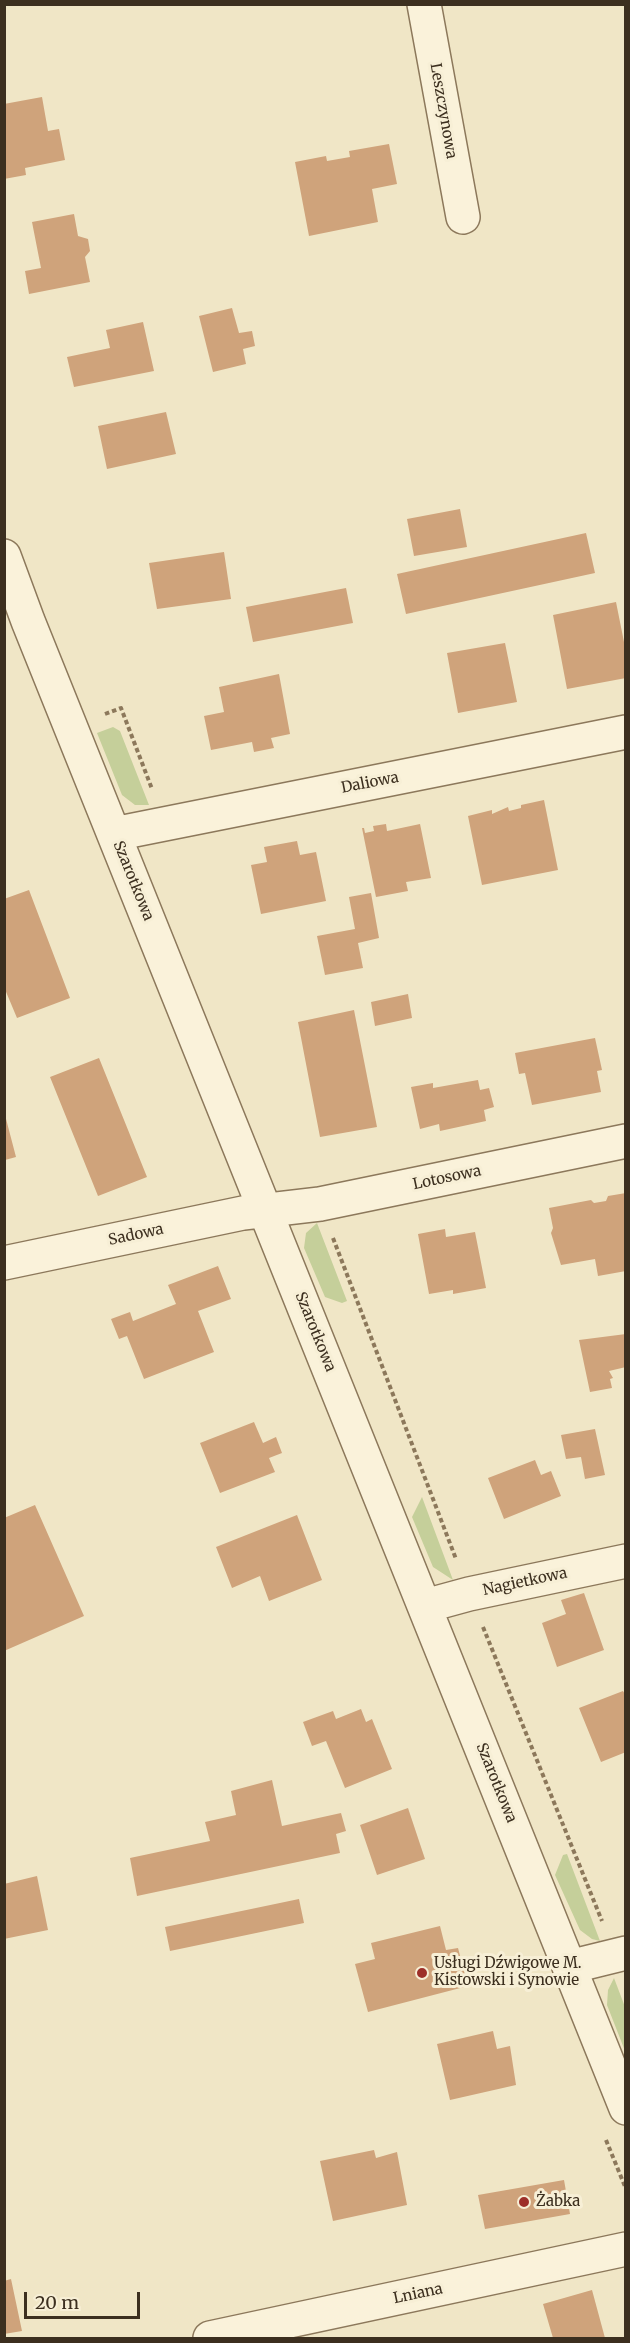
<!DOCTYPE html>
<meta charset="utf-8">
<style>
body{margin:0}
#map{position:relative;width:630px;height:2343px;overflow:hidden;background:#f0e6c6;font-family:Merriweather,serif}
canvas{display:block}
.frame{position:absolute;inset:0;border:6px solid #3c2f1f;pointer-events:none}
.scale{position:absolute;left:24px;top:2292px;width:116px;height:27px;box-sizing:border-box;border:3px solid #3c2f1f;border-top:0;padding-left:8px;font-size:18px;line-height:21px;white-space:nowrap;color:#3c2f1f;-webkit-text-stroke:4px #f7efd6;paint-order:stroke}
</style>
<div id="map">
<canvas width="630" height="2343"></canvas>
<div class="frame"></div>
<div class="scale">20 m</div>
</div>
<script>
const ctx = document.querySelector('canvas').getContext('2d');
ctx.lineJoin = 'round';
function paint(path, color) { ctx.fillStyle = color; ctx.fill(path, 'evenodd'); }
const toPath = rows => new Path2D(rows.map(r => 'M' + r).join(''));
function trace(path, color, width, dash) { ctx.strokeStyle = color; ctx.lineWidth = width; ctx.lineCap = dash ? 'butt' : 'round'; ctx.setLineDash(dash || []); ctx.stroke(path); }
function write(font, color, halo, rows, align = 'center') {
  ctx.font = font + ' Merriweather,serif'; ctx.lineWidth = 6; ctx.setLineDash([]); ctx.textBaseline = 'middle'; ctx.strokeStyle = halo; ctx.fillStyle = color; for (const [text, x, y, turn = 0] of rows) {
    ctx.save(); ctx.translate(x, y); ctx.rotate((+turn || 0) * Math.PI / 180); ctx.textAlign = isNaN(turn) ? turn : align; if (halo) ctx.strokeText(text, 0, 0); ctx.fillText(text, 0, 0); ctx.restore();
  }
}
paint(toPath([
 [113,727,120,731,149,805,135,805,122,795,97,733],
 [317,1223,347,1301,342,1303,325,1297,304,1248,306,1233],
 [422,1497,453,1580,433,1567,412,1517],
 [567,1854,600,1941,592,1939,580,1930,555,1875,563,1855],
 [614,1978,625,2007,625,2051,607,2005,608,1990]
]), '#c5cf9a');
paint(toPath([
 [42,97,48,131,59,129,65,160,25,168,26,175,4,179,4,104],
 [389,144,397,184,372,189,378,222,309,236,295,162,326,156,327,161,350,157,349,151],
 [74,214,78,236,88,239,90,251,85,257,90,282,29,294,25,271,41,268,32,222],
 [232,308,239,333,252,331,255,346,243,349,246,364,213,372,199,316],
 [143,322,154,371,74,387,67,357,110,348,106,330],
 [166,412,176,454,107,469,98,426],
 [460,509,467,547,414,556,407,519],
 [586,533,595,573,406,614,397,574],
 [224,552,231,599,157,609,149,563],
 [346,588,353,623,253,642,246,607],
 [616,602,626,652,626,678,567,689,553,615],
 [505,643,517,702,458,713,447,653],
 [279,674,290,734,271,738,274,748,254,752,252,742,211,750,204,716,224,712,219,687],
 [544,800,558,870,482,885,468,816,492,810,492,814,508,807,509,811,521,808,521,805],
 [386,824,387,831,420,824,431,878,406,882,408,891,376,897,362,828,364,828,365,833,374,831,373,826],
 [297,841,300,855,316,852,326,901,261,914,251,865,267,862,264,847],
 [29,890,70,998,17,1018,4,987,4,899],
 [371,893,379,938,358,943,363,968,325,975,317,936,355,929,349,897],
 [408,994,412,1018,375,1026,371,1002],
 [354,1010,377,1127,320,1137,298,1022],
 [595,1038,602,1070,597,1071,601,1092,532,1105,525,1073,519,1074,515,1053],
 [99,1058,147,1177,98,1196,50,1077],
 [478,1080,480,1090,489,1088,494,1107,484,1110,486,1121,440,1131,439,1124,420,1129,411,1087,433,1083,433,1088],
 [5,1115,16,1157,5,1160],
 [626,1193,626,1271,598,1276,595,1259,561,1265,551,1233,553,1228,549,1208,591,1200,594,1203,606,1201,608,1196],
 [445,1229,446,1237,475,1232,486,1288,453,1294,453,1290,429,1294,418,1234],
 [218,1266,231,1299,198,1311,214,1352,144,1379,127,1336,119,1339,111,1319,130,1312,133,1321,176,1304,168,1285],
 [626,1334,626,1367,609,1371,613,1378,610,1379,612,1388,590,1392,579,1340],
 [254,1422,263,1443,276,1437,282,1453,269,1458,275,1472,220,1493,200,1443],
 [595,1429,605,1475,585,1479,581,1457,566,1459,561,1435],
 [535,1460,541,1475,551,1471,561,1496,504,1519,488,1478],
 [35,1505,84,1616,4,1651,4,1518],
 [297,1515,322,1580,269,1601,260,1576,232,1588,216,1547],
 [584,1593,604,1650,557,1667,542,1623,566,1614,561,1600],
 [623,1691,626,1696,626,1752,601,1762,579,1708],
 [361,1709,366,1722,372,1719,392,1769,345,1788,326,1741,312,1746,303,1722,333,1711,336,1719],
 [272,1780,282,1826,341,1813,346,1831,336,1834,340,1853,137,1896,130,1858,210,1841,205,1822,236,1815,231,1791],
 [408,1808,425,1859,377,1875,360,1825],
 [37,1876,48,1930,4,1939,4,1884],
 [299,1899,304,1923,170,1951,165,1927],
 [440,1926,446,1950,458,1948,468,1986,368,2012,355,1964,375,1959,371,1943],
 [493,2031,497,2049,510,2046,516,2085,450,2100,437,2044],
 [374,2150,376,2158,397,2152,407,2205,333,2221,320,2161],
 [564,2180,570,2214,485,2229,478,2195],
 [11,2279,22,2331,4,2334,4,2281],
 [592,2290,605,2338,553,2338,543,2304]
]), '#cfa37b');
const minor = toPath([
 [424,4,463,217],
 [4,556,28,621,626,2108],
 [114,834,626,732],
 [4,1263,243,1213,320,1204,626,1141],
 [425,1606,469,1594,626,1561],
 [569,1967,626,1953],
 [210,2338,626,2249]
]);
trace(minor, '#8c785b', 36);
trace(toPath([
 [105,714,121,708,152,789],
 [333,1238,456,1559],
 [483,1627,602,1921],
 [606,2140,626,2189]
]), '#8c785b', 4, [4.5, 3]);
trace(minor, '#faf2da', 33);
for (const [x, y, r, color] of [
 [422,1973,6,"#9d2f29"],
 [524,2202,6,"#9d2f29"]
]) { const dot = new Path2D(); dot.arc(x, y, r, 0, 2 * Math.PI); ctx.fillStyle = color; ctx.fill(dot); trace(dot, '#f7efd6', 2); }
write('15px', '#3c2f1f', '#f7efd6', [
 ["Leszczynowa",443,111,80],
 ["Daliowa",370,783,-11],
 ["Szarotkowa",133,881,68],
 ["Lotosowa",447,1178,-12],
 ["Sadowa",136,1235,-12],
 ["Szarotkowa",315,1332,68],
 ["Nagietkowa",525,1582,-12],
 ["Szarotkowa",496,1783,68],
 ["Lniana",418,2294,-12]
]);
write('15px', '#3c2f1f', '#f7efd6', [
 ["Usługi Dźwigowe M.",434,1964],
 ["Kistowski i Synowie",434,1981],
 ["Żabka",536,2202]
], 'left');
</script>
